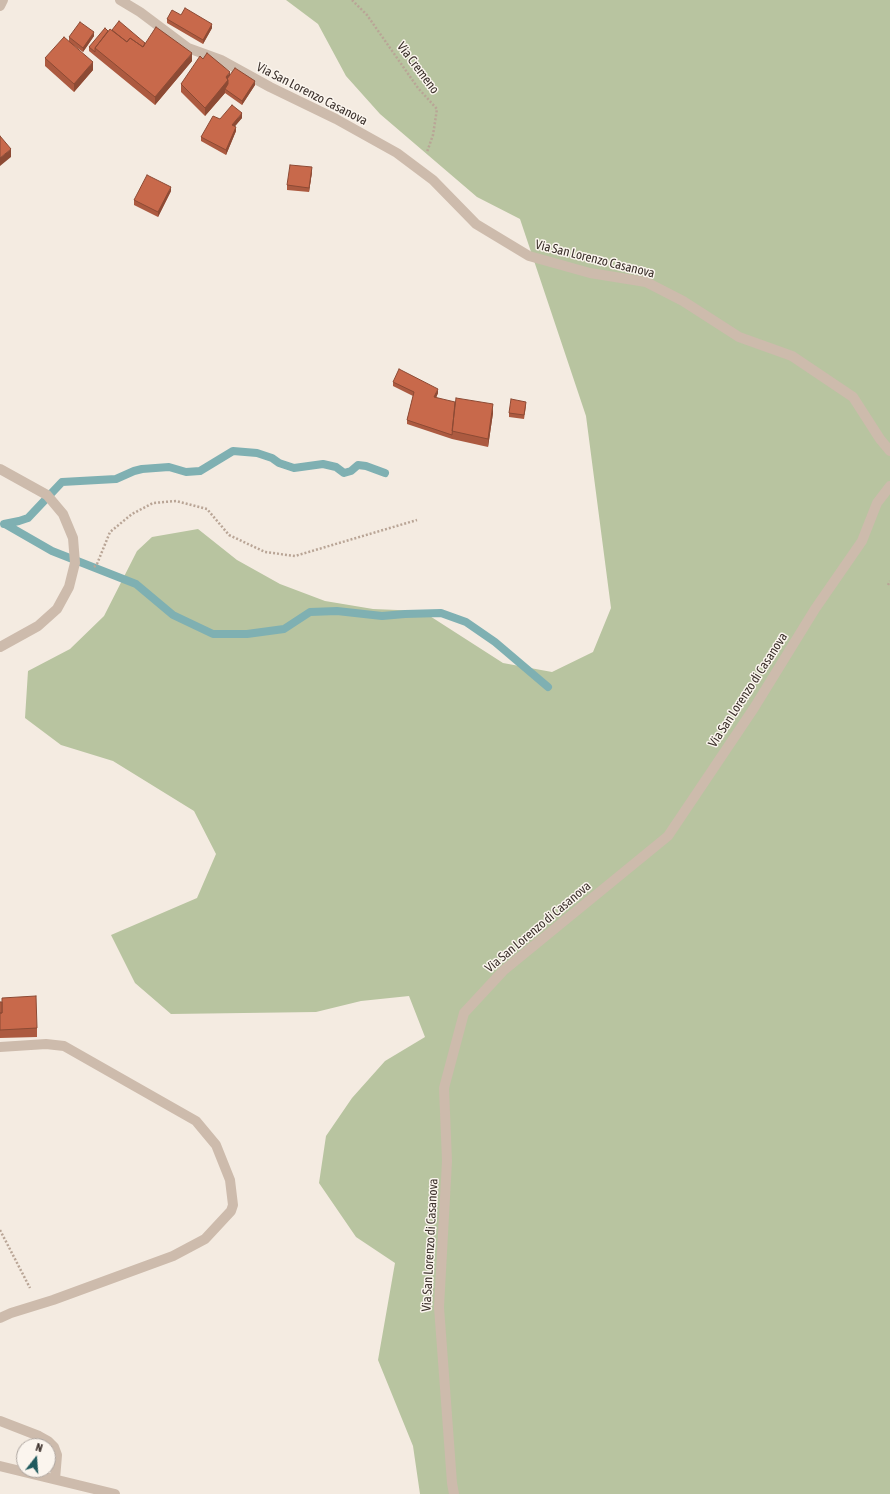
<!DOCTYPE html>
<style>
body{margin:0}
#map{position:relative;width:890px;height:1494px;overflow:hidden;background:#f4ebe1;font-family:"Asap Condensed",sans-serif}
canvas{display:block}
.north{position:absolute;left:16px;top:1438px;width:40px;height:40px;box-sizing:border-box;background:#fbf5ee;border:1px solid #aea6a0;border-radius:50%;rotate:17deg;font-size:11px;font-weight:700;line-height:16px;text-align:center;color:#3b302b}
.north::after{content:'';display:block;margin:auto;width:14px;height:18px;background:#1f5a5e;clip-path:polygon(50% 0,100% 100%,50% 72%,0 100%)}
</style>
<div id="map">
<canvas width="890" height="1494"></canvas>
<div class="north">N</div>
</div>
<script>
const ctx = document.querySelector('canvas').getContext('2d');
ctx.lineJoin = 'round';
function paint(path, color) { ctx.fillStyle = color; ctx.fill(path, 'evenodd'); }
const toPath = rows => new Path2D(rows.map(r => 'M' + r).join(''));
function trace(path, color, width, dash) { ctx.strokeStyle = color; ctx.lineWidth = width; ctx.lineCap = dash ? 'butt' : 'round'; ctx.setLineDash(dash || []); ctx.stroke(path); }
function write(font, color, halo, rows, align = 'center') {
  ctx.font = font + ' "Asap Condensed",sans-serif'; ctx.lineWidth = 3; ctx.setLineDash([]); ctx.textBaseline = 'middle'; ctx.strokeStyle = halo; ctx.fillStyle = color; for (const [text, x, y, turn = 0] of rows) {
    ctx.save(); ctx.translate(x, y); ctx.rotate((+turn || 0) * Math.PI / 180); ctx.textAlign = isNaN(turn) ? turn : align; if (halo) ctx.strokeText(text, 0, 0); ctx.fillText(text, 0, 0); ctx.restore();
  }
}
paint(toPath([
 [286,0,890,0,890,1494,420,1494,413,1446,378,1360,395,1263,356,1237,319,1183,326,1136,352,1098,385,1061,425,1037,409,996,361,1001,316,1012,171,1014,135,983,111,935,197,898,216,854,194,811,113,761,61,745,25,718,28,671,70,649,104,616,137,551,152,537,198,529,237,560,280,584,325,601,373,609,422,611,503,663,552,672,593,652,611,608,586,416,520,219,477,197,380,114,346,76,318,24]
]), '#b8c4a0');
trace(toPath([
 [4,524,19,521,28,518,62,482,116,479,134,471,142,469,169,467,186,472,200,471,233,451,257,453,272,458,279,463,294,468,323,464,336,467,344,473,351,471,358,465,366,466,385,473],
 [5,524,52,551,136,584,173,615,213,634,247,634,284,629,310,612,337,611,382,616,405,614,441,613,466,622,495,642,548,687]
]), '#7fb0b2', 8);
trace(toPath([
 [352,0,367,15,418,88,437,109,433,135,427,152],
 [94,567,97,564,110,532,132,514,153,503,176,501,207,509,229,535,265,552,295,556,417,520],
 [888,585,890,581],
 [0,1230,30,1288]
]), '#b9a596', 2.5, [2, 2]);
trace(toPath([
 [120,0,140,12,188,48,221,60,270,87,336,119,397,153,433,180,476,224,529,256,590,273,646,282,683,301,739,337,792,356,853,397,880,439,890,451],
 [0,6,3,0],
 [0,469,47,495,63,514,73,538,75,563,69,587,57,609,38,626,0,647],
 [0,1047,46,1044,64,1046,196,1121,216,1145,230,1180,233,1205,231,1211,205,1239,173,1256,53,1300,11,1313,0,1318],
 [0,1421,39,1436,48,1441,54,1447,57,1455,55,1479],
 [0,1466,115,1494],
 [454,1494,452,1483,439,1307,447,1161,444,1088,464,1013,503,971,668,836,754,708,815,609,862,541,877,503,890,486]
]), '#cdbbac', 10);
paint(toPath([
 [181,15,212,28,203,44,167,23,167,19],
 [112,30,192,61,155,105,89,51,89,47,108,31],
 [94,36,83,52,73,45,93,70,74,92,45,66,45,58,69,41,69,37],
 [203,59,230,76,255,85,242,105,225,93,205,116,181,92,181,84],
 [242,118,234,126,236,131,226,155,201,141,201,137,220,119],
 [312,172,309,192,287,190,287,185],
 [171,191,158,217,134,205,134,200],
 [393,382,438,393,436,398,493,413,488,447,452,439,407,424,407,420,413,396,393,386],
 [526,406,524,419,509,417,509,413],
 [0,1002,37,1028,37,1037,0,1038]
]), '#ac5a40');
paint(toPath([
 [212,24,212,28,203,44,203,40],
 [94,32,94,36,83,52,83,48],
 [192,53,192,61,155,105,155,97],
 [93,62,93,70,74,92,74,84],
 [230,72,230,80,228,88,225,89,225,93,205,116,205,108],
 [255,81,255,85,242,105,242,101],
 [242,113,242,118,232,130,232,125],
 [236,127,236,131,226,155,226,150],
 [11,149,11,157,0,166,0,158],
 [312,167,312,172,309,192,309,188],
 [171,187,171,191,158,217,158,212],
 [438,389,438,393,434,402,434,397],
 [493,404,493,413,488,447,488,439]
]), '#8c4a34');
const building = toPath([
 [185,8,212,24,203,40,167,19,172,10,181,15,185,8],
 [119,21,145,43,143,47,130,38,127,42,112,30,119,21],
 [80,22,94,32,83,48,69,37,80,22],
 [156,27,192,53,155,97,95,48,110,29,127,42,130,38,143,47,156,27],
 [105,28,108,31,95,48,95,52,89,47,105,28],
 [64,37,93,62,74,84,45,58,64,37],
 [207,53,230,72,226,77,228,80,205,108,181,84,200,56,203,59,207,53],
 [235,68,255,81,242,101,225,89,228,84,228,80,227,79,235,68],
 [232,105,242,113,232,125,236,127,226,150,201,137,213,116,220,119,232,105],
 [0,136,11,149,0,158,0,136],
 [290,165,312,167,309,188,287,185,290,165],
 [147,175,171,187,158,212,134,200,147,175],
 [399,369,438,389,434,397,455,402,452,435,407,420,414,392,393,382,399,369],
 [456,398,493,404,488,439,452,431,456,398],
 [511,399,526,402,524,415,509,413,511,399],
 [36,996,37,1028,0,1030,0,1013,2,1013,2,998,36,996],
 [0,1002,2,1002,2,1013,0,1013,0,1002]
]);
paint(building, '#c8694b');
trace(building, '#8c4a34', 1);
write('13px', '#3b302b', '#fbf5ee', [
 ["Via Cremeno",418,68,53],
 ["Via San Lorenzo Casanova",312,94,27],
 ["Via San Lorenzo Casanova",595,259,14],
 ["Via San Lorenzo di Casanova",748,690,-57],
 ["Via San Lorenzo di Casanova",538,927,-40],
 ["Via San Lorenzo di Casanova",430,1245,-87]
]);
</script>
